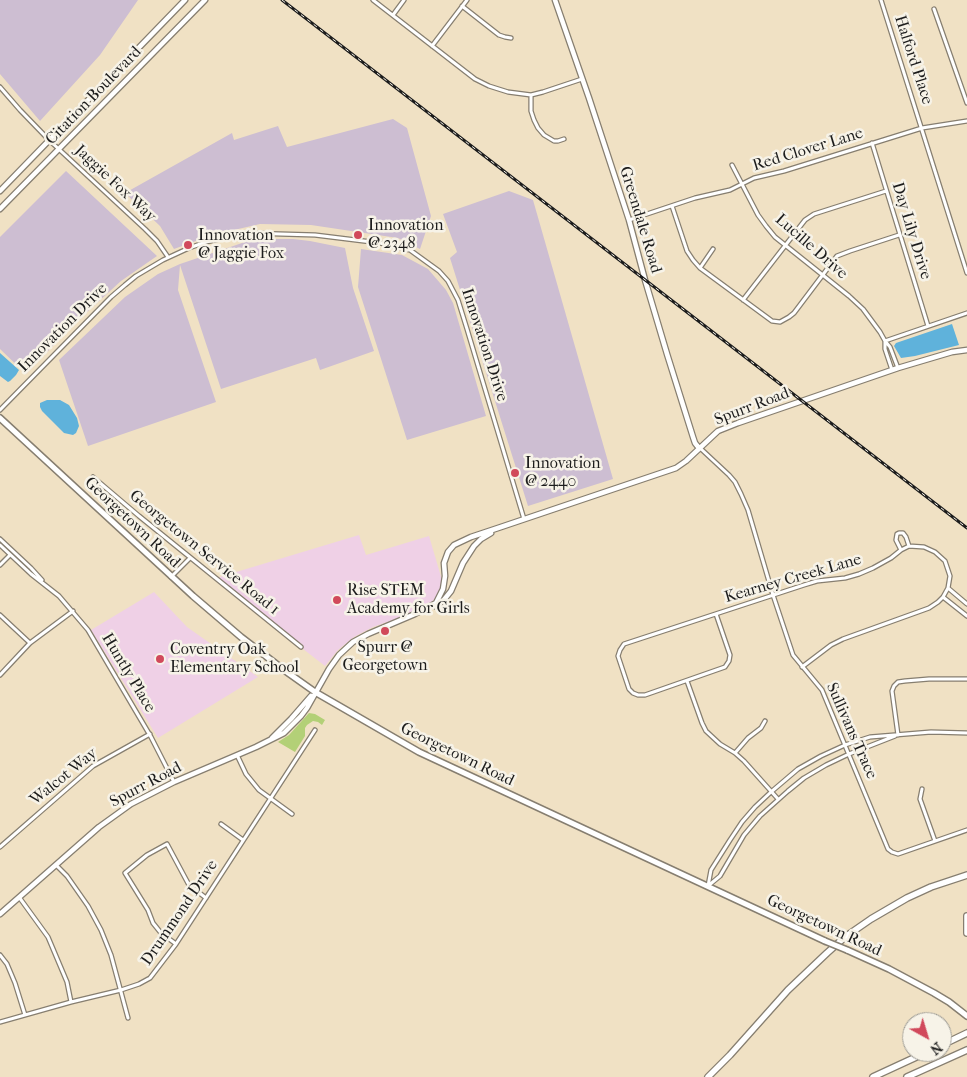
<!DOCTYPE html>
<style>
body{margin:0}
#map{position:relative;width:967px;height:1077px;overflow:hidden;background:#f0e1c4;font-family:"IM FELL French Canon",serif}
canvas{display:block}
.north{position:absolute;left:902px;top:1012px;width:50px;height:50px;box-sizing:border-box;background:#f7f3e8;border:1px solid #9f9d96;border-radius:50%;rotate:141deg;font-size:14px;font-weight:700;line-height:20px;text-align:center;color:#1c1c1c}
.north::after{content:'';display:block;margin:auto;width:18px;height:22px;background:#d1495b;clip-path:polygon(50% 0,100% 100%,50% 72%,0 100%)}
</style>
<div id="map">
<canvas width="967" height="1077"></canvas>
<div class="north">N</div>
</div>
<script>
const ctx = document.querySelector('canvas').getContext('2d');
ctx.lineJoin = 'round';
function paint(path, color) { ctx.fillStyle = color; ctx.fill(path, 'evenodd'); }
const toPath = rows => new Path2D(rows.map(r => 'M' + r).join(''));
function trace(path, color, width, dash) { ctx.strokeStyle = color; ctx.lineWidth = width; ctx.lineCap = dash ? 'butt' : 'round'; ctx.setLineDash(dash || []); ctx.stroke(path); }
function write(font, color, halo, rows, align = 'center') {
  ctx.font = font + ' "IM FELL French Canon",serif'; ctx.lineWidth = 5; ctx.setLineDash([]); ctx.textBaseline = 'middle'; ctx.strokeStyle = halo; ctx.fillStyle = color; for (const [text, x, y, turn = 0] of rows) {
    ctx.save(); ctx.translate(x, y); ctx.rotate((+turn || 0) * Math.PI / 180); ctx.textAlign = isNaN(turn) ? turn : align; if (halo) ctx.strokeText(text, 0, 0); ctx.fillText(text, 0, 0); ctx.restore();
  }
}
paint(toPath([
 [359,535,366,555,429,536,442,580,440,590,437,597,424,609,373,627,354,637,338,650,325,666,213,579],
 [154,592,187,627,258,677,158,738,91,630]
]), '#efd0e6');
paint(toPath([
 [0,0,138,0,100,55,40,121,0,74],
 [393,119,407,128,431,216,420,249,398,238,311,225,260,224,212,235,174,249,160,226,125,193,232,133,234,140,278,126,287,147],
 [66,171,157,256,121,281,73,325,26,374,0,349,0,237],
 [509,191,533,200,613,479,528,506,450,258,457,252,443,214],
 [276,239,293,239,310,241,345,248,353,288,374,351,320,370,316,358,221,389,180,265,178,290,216,402,88,446,59,360,125,297,158,274,180,264,248,241],
 [361,249,402,255,428,269,446,290,453,303,486,416,407,440,358,287]
]), '#cdbed2');
paint(toPath([
 [309,713,315,714,325,720,322,725,318,722,313,721,307,725,305,728,305,736,295,752,278,742,289,735]
]), '#b3d077');
paint(toPath([
 [952,324,959,345,915,356,901,358,894,346,896,343],
 [0,353,19,370,16,375,10,381,8,382,0,376],
 [47,400,60,400,69,405,77,418,79,426,76,433,73,435,64,433,42,411,40,407,40,403]
]), '#5fb2db');
const street = toPath([
 [373,0,475,79,489,86,508,92,531,95,543,92,582,79],
 [881,0,967,273],
 [462,6,499,35,505,37,511,38],
 [934,9,967,103],
 [393,15,404,0],
 [432,46,467,0],
 [0,87,20,110,49,140,145,229,157,241,168,257],
 [531,95,531,111,534,120,538,128,544,135,554,141,558,141,564,139],
 [872,143,928,326],
 [732,165,758,215,766,226,775,237,849,296,863,309,880,332,885,341,890,347,898,368],
 [672,206,687,251,693,260,700,268,772,321,780,322,789,317,794,313,837,256,850,251,899,235],
 [629,220,695,198,730,190,754,178,784,171,922,128,967,121],
 [700,268,713,249],
 [743,300,805,220,814,214,886,191],
 [885,341,967,313],
 [885,341,885,349,892,370],
 [0,410,111,297,125,285,136,276,163,260,189,248,206,242,246,233,315,235,380,243,410,250,439,271,448,281,458,300,467,329,524,519],
 [700,448,729,475,735,482,741,494,748,510,773,595,793,655,822,690,888,849,892,852,898,854,967,830],
 [93,477,139,516,301,647],
 [0,539,31,568,42,580],
 [0,545,31,574,59,596,88,630,151,737,174,782],
 [901,550,896,540,897,534,899,533,903,533,906,537,909,546],
 [0,565,10,555],
 [171,577,190,558],
 [948,588,967,604],
 [943,597,967,616],
 [716,614,730,655,729,661,725,667,645,695,638,695,633,693,629,689,618,656,620,650,624,644,804,585,817,581,845,578,859,574,873,568,891,558,901,550,909,546,924,547,935,552,945,561,950,576,948,588,943,597,938,602,929,608,843,639,831,645,802,667],
 [0,615,30,643],
 [0,675,30,643,73,611],
 [687,681,702,723,706,731,720,744,735,753,744,761,778,799],
 [898,735,892,691,894,686,898,682,905,681,929,679,967,679],
 [735,753,748,738,761,728,765,721],
 [237,755,246,774,259,790,292,814],
 [922,789,920,799,935,841],
 [221,824,243,840],
 [0,847,93,766,150,734],
 [56,865,67,876,88,906,101,930,111,955,128,1018],
 [708,886,711,870,730,840,742,822,755,807,771,792,798,769,821,756,845,745,870,737,931,732,967,733],
 [708,886,720,876,744,835,760,816,788,791,804,778,826,765,849,754,895,736],
 [19,897,48,937,67,982,71,1002],
 [176,944,161,933,153,923,148,910,125,873,147,855,167,844,189,885,206,898],
 [0,955,7,964,15,983,25,1015],
 [0,1022,71,1002,121,990,139,984,150,978,176,944,315,730]
]);
const secondary = toPath([
 [555,0,589,98,629,220,645,280,667,354,693,437,695,443,699,448],
 [0,191,185,0],
 [0,209,205,0],
 [435,606,443,601,451,591,463,563,474,546,481,539,491,533],
 [272,738,291,719,311,696],
 [0,914,99,827,131,804,174,782,256,747,284,733,301,716,307,708,329,669,339,655,353,642,368,634,415,614,436,603,443,589,445,576,444,563,448,552,454,545,471,537,501,527,676,468,686,461,718,431,738,423,898,368,952,352,967,350]
]);
const primary = toPath([
 [0,418,193,596,241,637,284,670,315,692,419,752,825,941],
 [847,950,889,969,934,993,949,1002,967,1016]
]);
const highway = toPath([
 [967,916,967,933],
 [942,1045,967,1033],
 [708,1077,730,1055,788,990,827,953,845,937,871,919,907,898,931,887,967,875],
 [873,1077,927,1052],
 [907,1077,967,1050]
]);
trace(street, '#867e70', 5.5);
trace(secondary, '#867e70', 7);
trace(primary, '#867e70', 8);
trace(highway, '#867e70', 8);
trace(street, '#fff', 3);
trace(secondary, '#fff', 4.5);
trace(primary, '#fff', 5);
trace(highway, '#fff', 5.5);
const rail = toPath([
 [282,0,967,528]
]);
trace(rail, '#1c1c1c', 3);
trace(rail, '#f7f3e8', 1, [4]);
const primaryBridge = toPath([
 [825,941,847,950]
]);
trace(primaryBridge, '#867e70', 8, []);
trace(primaryBridge, '#fff', 5);
for (const [x, y, r, color] of [
 [358,235,5,"#d1495b"],
 [188,245,5,"#d1495b"],
 [515,473,5,"#d1495b"],
 [337,600,5,"#d1495b"],
 [385,631,5,"#d1495b"],
 [160,659,5,"#d1495b"]
]) { const dot = new Path2D(); dot.arc(x, y, r, 0, 2 * Math.PI); ctx.fillStyle = color; ctx.fill(dot); trace(dot, '#f7f3e8', 2); }
write('16px', '#1c1c1c', '#f7f3e8', [
 ["Halford Place",913,60,72],
 ["Citation Boulevard",94,96,-46],
 ["Red Clover Lane",808,150,-17],
 ["Jaggie Fox Way",115,184,43],
 ["Greendale Road",640,220,73],
 ["Day Lily Drive",911,231,73],
 ["Lucille Drive",811,247,41],
 ["Innovation Drive",63,328,-45],
 ["Innovation Drive",484,345,72],
 ["Spurr Road",752,407,-21],
 ["Georgetown Road",132,523,43],
 ["Georgetown Service Road 1",204,553,39],
 ["Kearney Creek Lane",793,579,-16],
 ["Huntly Place",128,673,59],
 ["Sullivans Trace",851,731,66],
 ["Georgetown Road",457,755,26],
 ["Walcot Way",64,777,-39],
 ["Spurr Road",146,785,-28],
 ["Drummond Drive",180,913,-56],
 ["Georgetown Road",824,926,25]
]);
write('16px', '#1c1c1c', '#f7f3e8', [
 ["Innovation",368,226],
 ["@ 2348",368,244],
 ["Innovation",198,236],
 ["@ Jaggie Fox",198,254],
 ["Innovation",525,464],
 ["@ 2440",525,482],
 ["Rise STEM",347,591],
 ["Academy for Girls",347,609],
 ["Spurr @",385,648,"center"],
 ["Georgetown",385,666,"center"],
 ["Coventry Oak",170,650],
 ["Elementary School",170,668]
], 'left');
</script>
